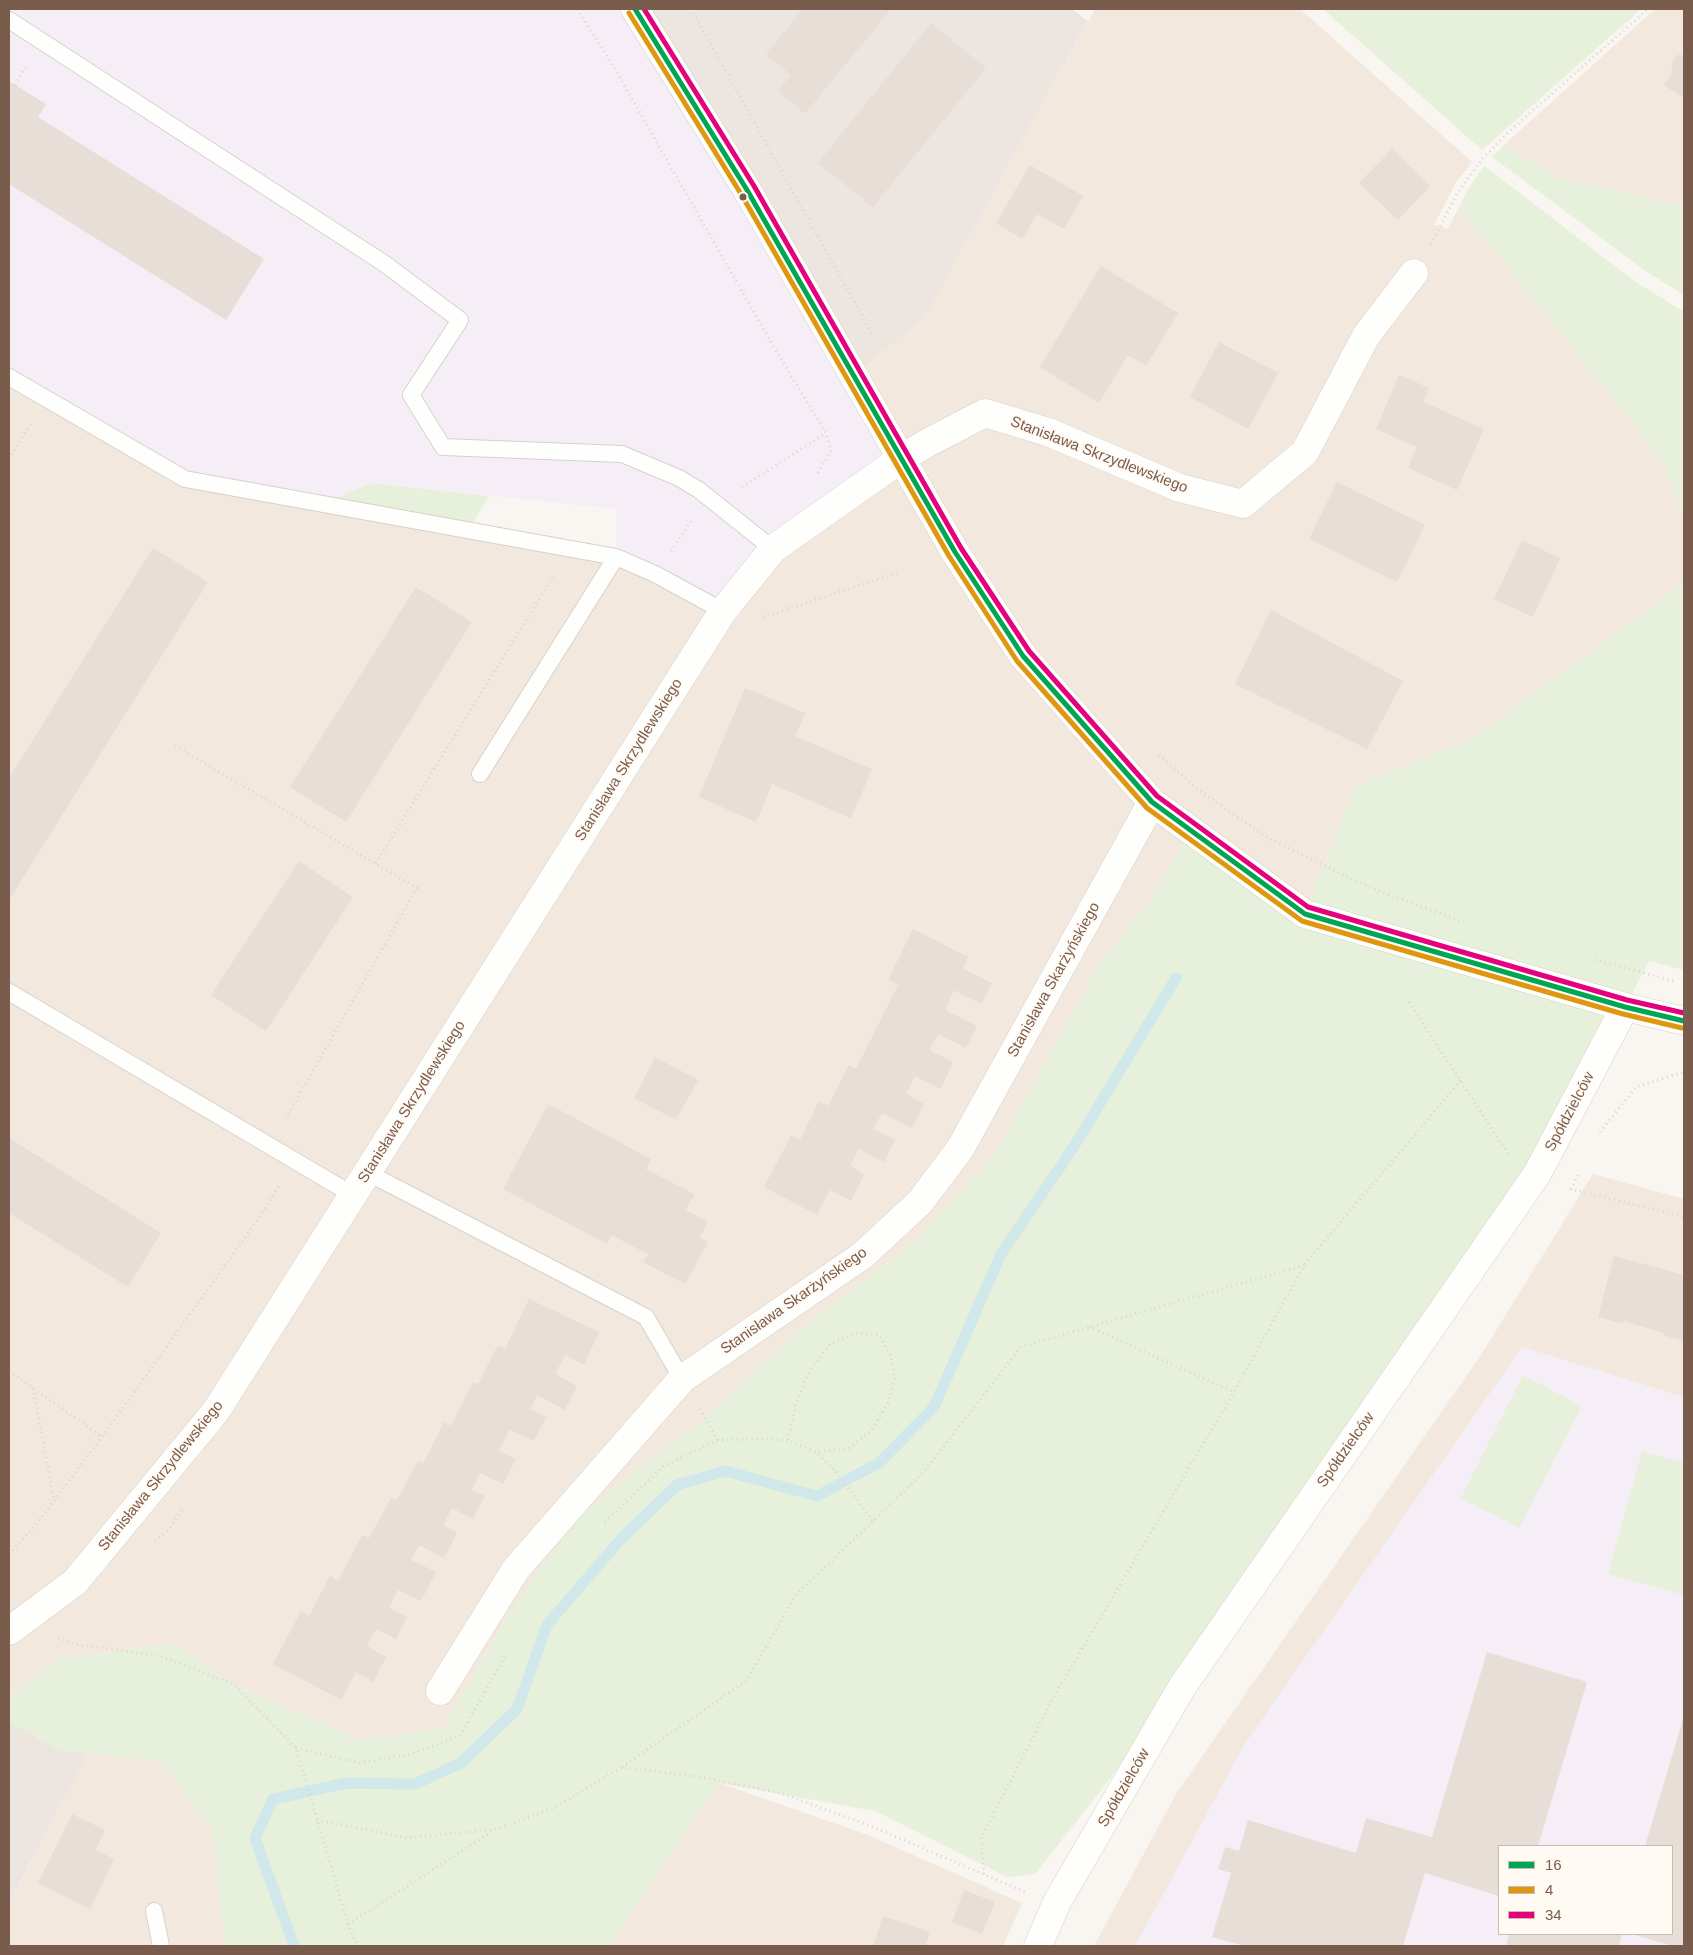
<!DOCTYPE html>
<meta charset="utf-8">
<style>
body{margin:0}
#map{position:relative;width:1693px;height:1955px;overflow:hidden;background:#f9f5f0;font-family:Helvetica,sans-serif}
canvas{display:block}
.frame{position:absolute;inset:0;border:10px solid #7a5c4d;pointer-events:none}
.legend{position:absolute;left:1498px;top:1845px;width:175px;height:90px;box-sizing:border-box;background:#fffaf3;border:1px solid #cabbb1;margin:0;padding:6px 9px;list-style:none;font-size:15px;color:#7a5c4d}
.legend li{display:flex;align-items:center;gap:10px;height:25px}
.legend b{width:25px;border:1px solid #cabbb1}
</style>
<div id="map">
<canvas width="1693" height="1955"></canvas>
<div class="frame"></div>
<ul class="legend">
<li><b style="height:6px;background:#00a651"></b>16</li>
<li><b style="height:6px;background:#de970f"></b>4</li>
<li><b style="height:6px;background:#e5007d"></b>34</li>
</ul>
</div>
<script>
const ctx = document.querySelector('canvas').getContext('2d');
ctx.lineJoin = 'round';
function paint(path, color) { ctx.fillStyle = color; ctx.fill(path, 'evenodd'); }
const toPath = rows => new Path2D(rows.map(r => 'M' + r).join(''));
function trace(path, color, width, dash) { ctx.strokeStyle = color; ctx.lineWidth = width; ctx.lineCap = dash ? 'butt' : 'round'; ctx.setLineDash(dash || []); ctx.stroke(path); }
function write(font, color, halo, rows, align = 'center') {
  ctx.font = font + ' Helvetica,sans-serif'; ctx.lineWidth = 4; ctx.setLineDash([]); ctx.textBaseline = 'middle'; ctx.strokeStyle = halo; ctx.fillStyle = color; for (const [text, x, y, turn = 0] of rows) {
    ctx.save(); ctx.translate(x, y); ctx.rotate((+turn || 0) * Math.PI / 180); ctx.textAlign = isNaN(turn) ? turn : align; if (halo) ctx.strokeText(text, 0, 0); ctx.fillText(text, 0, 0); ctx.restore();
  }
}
paint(toPath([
 [1095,9,1300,9,1472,162,1455,184,1434,225,1448,229,1459,207,1664,463,1684,518,1684,582,1602,644,1474,737,1355,787,1305,914,1191,831,1149,902,1099,964,994,1156,913,1243,804,1327,704,1418,510,1611,443,1729,361,1740,233,1684,172,1643,60,1659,9,1698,9,377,167,468,616,557,853,376,925,318],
 [1655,9,1684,9,1684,205,1558,179,1504,145],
 [1593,1174,1684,1199,1684,1946,1094,1946,1176,1794,1481,1355],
 [1499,1846,1672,1846,1672,1934,1499,1934],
 [89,1753,161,1761,212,1829,225,1946,9,1946,9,1904],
 [719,1783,868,1835,1022,1903,1003,1946,610,1946]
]), '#f2e8de');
paint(toPath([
 [635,9,1072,9,1088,21,925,318,853,376],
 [9,1722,61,1750,89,1753,9,1903]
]), '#ede5e0');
paint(toPath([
 [9,9,635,9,902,458,773,549,723,611,616,557,616,509,372,483,322,504,185,479,9,377],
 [1522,1347,1684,1397,1684,1946,1135,1946,1244,1745],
 [1499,1846,1672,1846,1672,1934,1499,1934]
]), '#f6eef6');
paint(toPath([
 [1323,9,1641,9,1482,150],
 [1504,145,1558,179,1684,205,1684,295,1644,270,1492,157],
 [1484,166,1636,282,1684,312,1684,518,1664,463,1459,207,1467,191],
 [371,483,489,496,469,529,322,504],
 [1684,582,1684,970,1649,961,1537,1174,1182,1687,1035,1874,1007,1877,875,1811,719,1783,610,1946,225,1946,212,1829,161,1761,61,1750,9,1722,9,1698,60,1659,172,1643,233,1684,361,1740,443,1729,510,1611,578,1517,704,1418,804,1327,913,1243,994,1156,1099,964,1149,902,1191,830,1305,914,1355,787,1474,737,1602,644],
 [1523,1375,1582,1406,1519,1528,1461,1498],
 [1642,1451,1684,1463,1684,1595,1608,1574]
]), '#e7f0db');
trace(toPath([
 [294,1946,255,1838,273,1799,347,1783,415,1784,461,1763,517,1709,547,1625,621,1539,677,1485,725,1471,817,1496,879,1463,934,1407,1001,1254,1073,1148,1176,978]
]), '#d0e8ea', 11);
paint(toPath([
 [803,9,891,9,805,114,778,91,791,75,766,54],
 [931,23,986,68,873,207,818,163],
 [1677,55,1684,55,1684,98,1664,85,1673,72,1671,64],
 [9,81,46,104,38,117,264,259,226,320,9,184],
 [1392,149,1430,186,1398,220,1359,183],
 [1030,165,1083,196,1064,229,1037,214,1022,239,996,223],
 [1101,266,1178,313,1146,366,1128,355,1099,403,1040,367],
 [1219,342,1278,373,1248,429,1190,397],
 [1399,375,1429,388,1423,402,1484,429,1457,490,1408,468,1417,447,1376,429],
 [1337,482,1425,525,1397,582,1309,539],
 [1522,540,1560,558,1533,617,1494,599],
 [153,548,208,582,9,900,9,778],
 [416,587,472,622,346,822,290,787],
 [1271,610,1403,681,1367,749,1235,684],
 [745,688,805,713,795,736,872,769,851,818,772,784,756,822,699,797],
 [299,861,353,897,266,1031,211,995],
 [913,929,968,957,963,969,992,983,981,1004,954,990,945,1010,977,1026,966,1048,938,1034,929,1050,953,1062,941,1089,915,1076,906,1094,924,1104,912,1128,882,1113,873,1129,895,1140,884,1162,859,1149,850,1166,864,1175,851,1201,830,1190,817,1215,764,1187,791,1136,800,1140,819,1101,828,1106,849,1065,856,1069,898,985,888,980],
 [655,1057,698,1080,676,1120,634,1098],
 [548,1104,651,1159,646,1169,694,1194,686,1210,708,1222,700,1237,708,1242,685,1284,643,1262,648,1254,611,1235,607,1244,503,1189],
 [9,1138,161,1233,128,1287,9,1213],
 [1614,1256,1684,1275,1684,1341,1663,1335,1664,1333,1624,1321,1623,1324,1598,1317],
 [529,1299,599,1332,584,1365,565,1355,555,1374,577,1386,565,1410,537,1395,530,1409,546,1417,534,1441,509,1430,499,1451,516,1459,503,1484,480,1473,472,1490,485,1496,473,1519,452,1508,443,1525,457,1533,444,1558,419,1545,411,1560,436,1572,421,1601,398,1590,389,1608,407,1617,396,1639,376,1629,367,1646,386,1657,373,1682,356,1672,341,1700,273,1664,301,1611,309,1616,330,1576,338,1581,362,1535,369,1538,391,1498,397,1500,418,1461,423,1464,444,1422,451,1426,473,1382,478,1384,498,1345,505,1349],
 [1487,1652,1587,1682,1538,1846,1499,1846,1499,1896,1425,1873,1403,1946,1244,1946,1212,1937,1231,1873,1218,1869,1225,1847,1239,1851,1248,1820,1356,1853,1366,1818,1432,1837],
 [1684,1716,1684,1946,1672,1946,1632,1934,1672,1934,1672,1846,1645,1846],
 [72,1814,105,1830,96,1850,114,1859,90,1909,38,1883],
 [964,1890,995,1902,982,1934,952,1922],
 [883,1916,930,1932,926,1944,930,1946,873,1946],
 [1509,1934,1622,1934,1619,1946,1506,1946]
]), '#e6ded7');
const service = toPath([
 [9,20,385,264,460,320,411,395,443,447,622,454,679,478,699,490,773,549],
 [9,377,185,479,616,557],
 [480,774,616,557,655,574,723,611],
 [9,992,353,1195],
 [368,1173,646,1317,682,1379],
 [154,1911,161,1946]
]);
const minor = toPath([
 [9,1631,75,1582,216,1411,723,611,773,549,902,458,929,442,985,413,1048,432,1180,488,1243,504,1305,452,1366,336,1414,273],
 [440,1691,516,1569,682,1379,863,1255,920,1202,960,1149,1152,802],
 [1038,1946,1057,1902,1182,1687,1537,1174,1625,1007]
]);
const tertiary = toPath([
 [635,9,747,190,955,552,1023,656,1152,802,1305,914,1625,1007,1684,1021]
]);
trace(service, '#d7d1cb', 18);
trace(minor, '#d7d1cb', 29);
trace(tertiary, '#d7d1cb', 29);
trace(toPath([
 [577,9,612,64,779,356,826,433,831,451,816,476],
 [691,9,874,337],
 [15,85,28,64],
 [1431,244,1458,192,1483,158,1513,128,1648,9],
 [9,459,31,423],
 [742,487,826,433],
 [671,551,691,521],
 [763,617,900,572],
 [175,746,417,888,284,1122],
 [1159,755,1197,789,1268,838,1371,888,1460,921],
 [376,863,554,575],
 [1595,960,1674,981],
 [1409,1002,1508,1154],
 [1600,1132,1636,1087,1684,1072],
 [1578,1175,1571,1189,1684,1217],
 [1089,1327,1234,1392],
 [9,1371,102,1437],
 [33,1388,54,1500],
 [700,1409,718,1440],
 [788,1440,796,1404,809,1371,829,1345,856,1333,879,1335,891,1356,895,1379,888,1403,871,1431,849,1448,815,1452],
 [605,1522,664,1466,718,1440,756,1439,788,1440,815,1452,835,1470,873,1521],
 [155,1541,170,1528,183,1508],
 [9,1554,35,1526,102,1437,259,1218,280,1184],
 [58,1638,75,1644,160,1656,233,1684,296,1748,348,1924,357,1946],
 [296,1748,360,1763,411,1754,460,1736,505,1656],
 [622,1767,746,1681,796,1595,923,1473,1021,1347,1305,1265],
 [317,1820,407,1838,496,1829],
 [984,1874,981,1838,1053,1698,1234,1392,1305,1264,1461,1080],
 [348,1924,496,1829,556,1807,622,1767,701,1777,780,1793,871,1826,1025,1892]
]), '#dcd5d0', 3, [1, 4]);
trace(service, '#fefefd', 16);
trace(minor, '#fefefd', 28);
trace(tertiary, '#fefefd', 28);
trace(toPath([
 [635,9,747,190,955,552,1023,656,1152,802,1305,914,1625,1007,1684,1021]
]), '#00a651', 5);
trace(toPath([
 [629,13,741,194,949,556,1017,661,1147,808,1302,921,1623,1014,1682,1028]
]), '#de970f', 5);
trace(toPath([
 [644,9,754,186,961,548,1029,651,1157,796,1308,907,1627,1000,1684,1013]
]), '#e5007d', 5);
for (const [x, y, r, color] of [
 [743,197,4.5,"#7a5c4d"]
]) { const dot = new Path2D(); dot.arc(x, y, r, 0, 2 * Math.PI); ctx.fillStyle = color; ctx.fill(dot); trace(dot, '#fffaf3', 2); }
write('15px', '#7a5c4d', '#fffaf3', [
 ["Stanisława Skrzydlewskiego",1099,455,21],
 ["Stanisława Skrzydlewskiego",629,760,-58],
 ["Stanisława Skarżyńskiego",1054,980,-61],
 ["Stanisława Skrzydlewskiego",412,1102,-58],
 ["Spółdzielców",1570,1112,-62],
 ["Stanisława Skarżyńskiego",794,1301,-35],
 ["Spółdzielców",1346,1450,-55],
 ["Stanisława Skrzydlewskiego",161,1476,-51],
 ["Spółdzielców",1124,1788,-60]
]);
</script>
